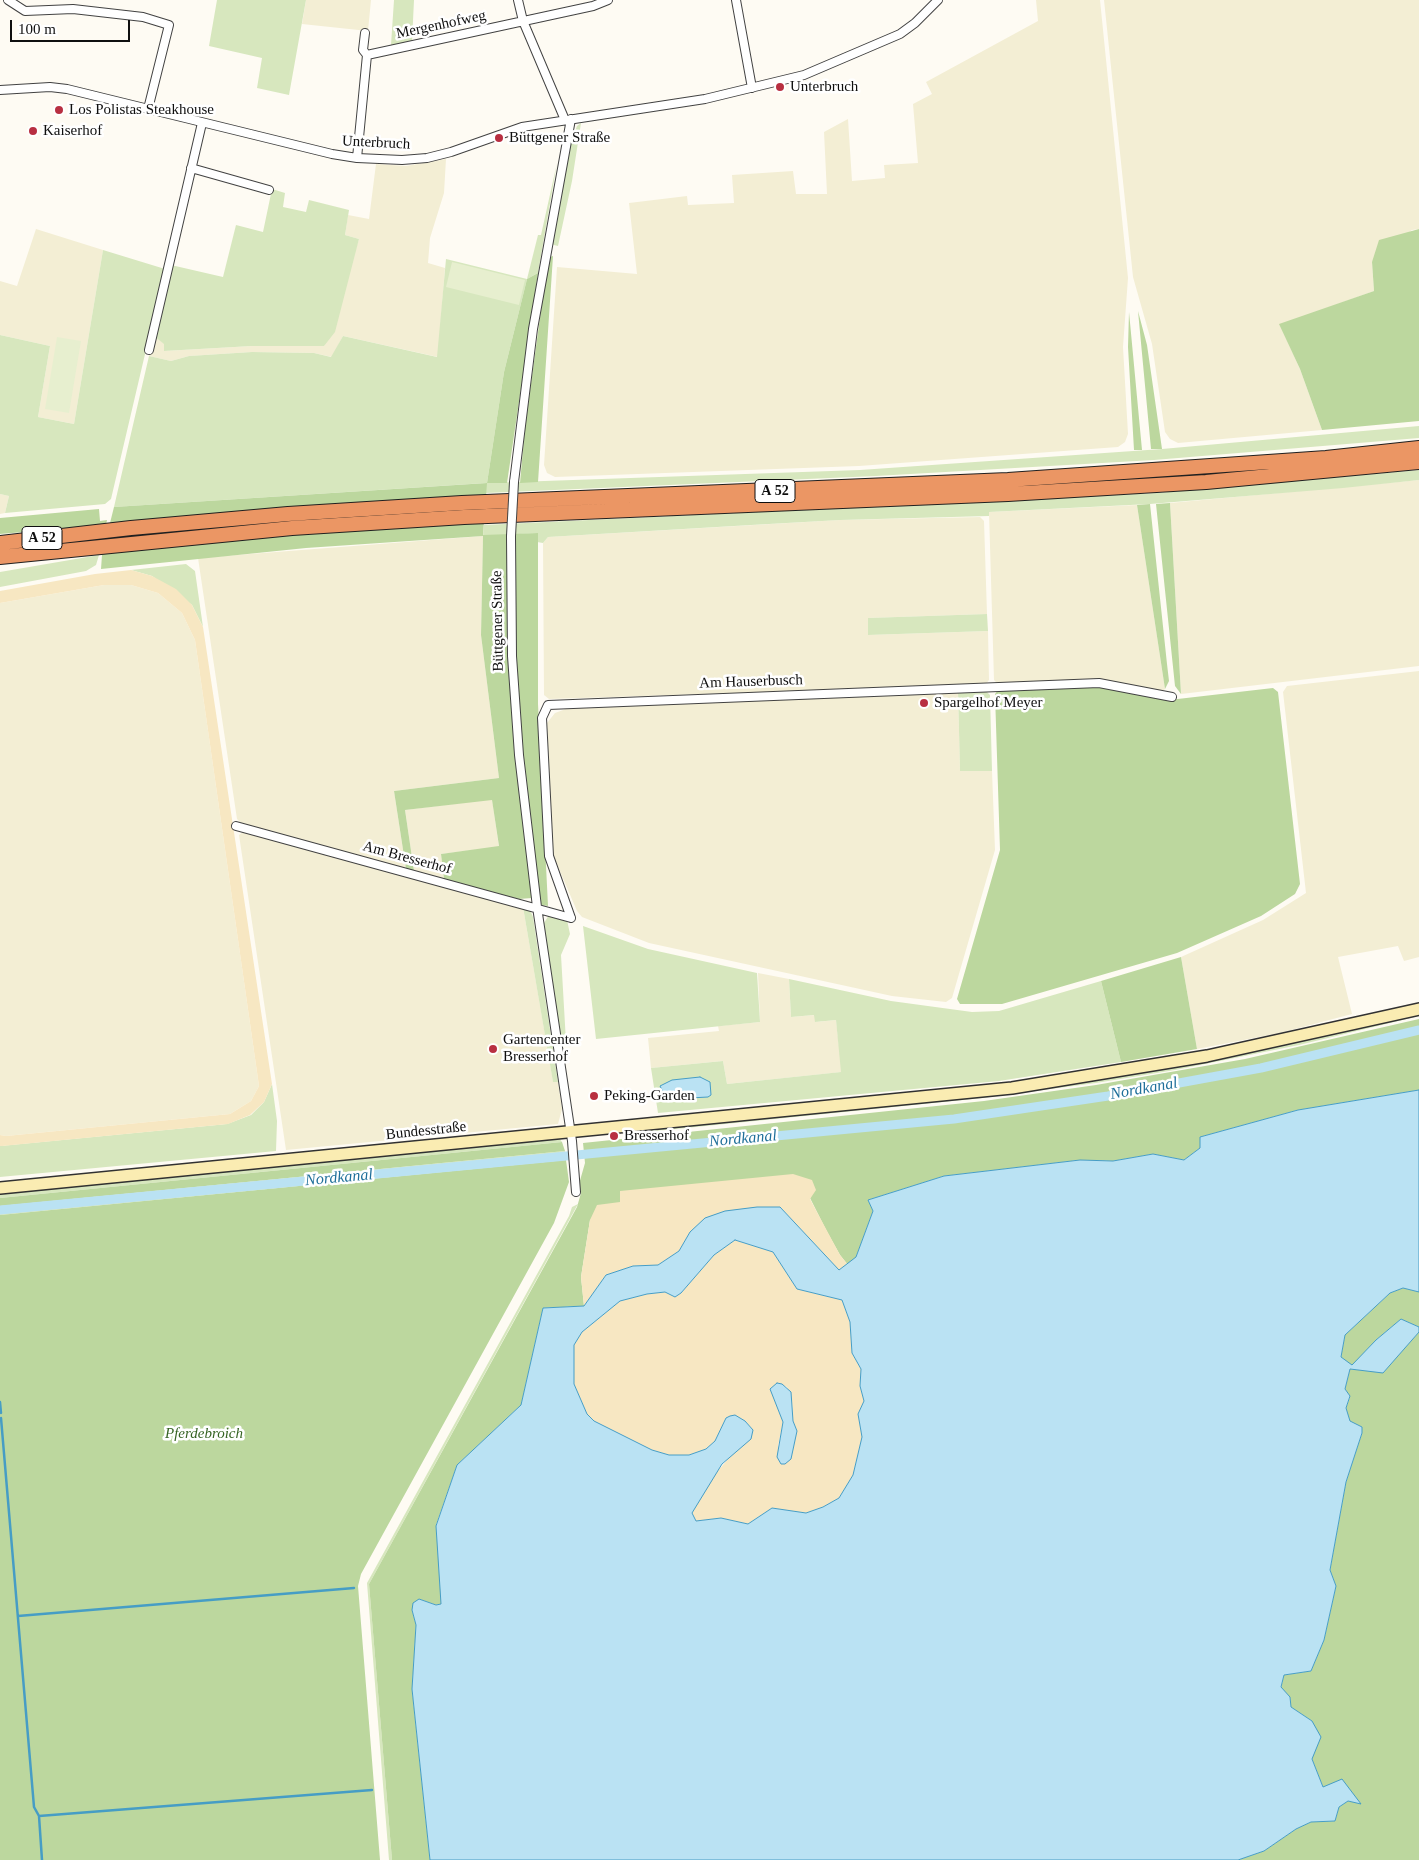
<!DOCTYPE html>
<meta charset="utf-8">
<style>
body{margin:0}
#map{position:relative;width:1419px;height:1860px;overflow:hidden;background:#fefbf3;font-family:Georgia,serif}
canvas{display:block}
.scale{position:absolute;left:10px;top:20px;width:120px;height:22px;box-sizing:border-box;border:2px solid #0f0f0f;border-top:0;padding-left:6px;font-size:15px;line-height:18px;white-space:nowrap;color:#0f0f0f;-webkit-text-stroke:4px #fff;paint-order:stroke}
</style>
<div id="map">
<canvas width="1419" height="1860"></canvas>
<div class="scale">100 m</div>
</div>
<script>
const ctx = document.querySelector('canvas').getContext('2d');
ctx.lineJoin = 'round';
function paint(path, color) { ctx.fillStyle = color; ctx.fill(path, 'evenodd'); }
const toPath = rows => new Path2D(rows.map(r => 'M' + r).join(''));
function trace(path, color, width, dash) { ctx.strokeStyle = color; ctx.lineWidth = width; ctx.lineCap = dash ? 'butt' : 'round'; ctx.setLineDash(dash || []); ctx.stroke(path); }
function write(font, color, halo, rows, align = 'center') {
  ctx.font = font + ' Georgia,serif'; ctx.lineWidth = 5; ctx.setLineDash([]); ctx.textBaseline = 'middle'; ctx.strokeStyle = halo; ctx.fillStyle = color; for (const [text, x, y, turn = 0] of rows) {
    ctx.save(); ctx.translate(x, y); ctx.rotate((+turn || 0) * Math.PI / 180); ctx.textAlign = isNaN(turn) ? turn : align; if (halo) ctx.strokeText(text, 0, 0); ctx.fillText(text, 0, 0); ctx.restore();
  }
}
paint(toPath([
 [306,0,371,0,368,31,302,24],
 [1036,0,1100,0,1128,278,1123,347,1128,434,1125,442,1118,447,859,466,555,477,547,473,544,465,557,267,637,274,629,203,687,196,688,205,734,203,732,175,793,171,796,194,827,194,824,132,848,119,852,181,885,178,884,165,918,163,913,104,932,94,926,82,1038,21],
 [1104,0,1419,0,1419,229,1412,230,1372,262,1374,291,1280,325,1300,369,1322,430,1178,443,1170,439,1165,432,1152,344,1133,277],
 [446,159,444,193,430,238,428,263,445,268,438,357,343,336,332,357,314,353,252,352,189,356,171,361,149,356,154,336,165,344,164,351,252,346,324,346,359,239,345,235,348,215,369,219,376,164,406,166],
 [36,229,103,250,74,424,38,417,50,346,0,335,0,281,17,286],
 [1419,480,1419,666,1181,694,1170,503],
 [0,494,9,496,5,513,0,514],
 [1137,505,1165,689,1160,693,999,685,994,680,989,512],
 [980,517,984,521,987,614,868,618,868,635,988,631,989,680,985,685,549,699,544,695,543,543,548,537,840,520],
 [483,536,481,635,499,778,394,791,406,869,243,825,237,819,198,558],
 [104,585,131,585,158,593,182,613,195,640,259,1086,251,1101,230,1114,6,1136,0,1135,0,603],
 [1419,671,1419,957,1404,961,1398,946,1338,957,1352,1014,1280,1033,1197,1049,1181,957,1263,920,1306,893,1283,692,1287,686],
 [958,691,960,771,992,771,995,850,952,998,946,1002,892,996,649,943,582,917,577,911,553,855,547,723,555,713,574,706,876,696],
 [492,799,499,847,441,854,444,879,414,871,405,810],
 [243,832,523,907,553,1081,558,1082,562,1109,558,1124,286,1150,239,835],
 [758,973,789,979,791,1017,815,1015,816,1022,836,1020,842,1072,727,1084,723,1061,651,1068,648,1038,719,1031,718,1026,760,1022]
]), '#f3eed4');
paint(toPath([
 [217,0,306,0,289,95,257,88,262,58,209,46],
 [394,0,414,0,412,42,391,45],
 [581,123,572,181,558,246,554,245,552,244,568,151,577,126],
 [557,163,538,273,527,279,504,372,487,483,860,470,1162,449,1419,426,1419,438,1154,460,876,476,486,493,486,483,114,507,149,356,171,361,189,356,252,352,314,353,331,357,343,336,437,357,446,259,527,279,538,235,541,235],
 [272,189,285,193,283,207,306,212,309,200,349,210,345,235,359,239,335,332,324,346,252,346,164,351,164,344,154,336,171,265,223,277,236,225,263,232],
 [103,250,165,269,111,499,105,504,5,513,9,496,0,494,0,335,50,346,38,417,74,424],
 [1419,470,1419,480,1343,488,1150,504,989,512,989,516,840,520,751,525,548,537,543,543,537,542,538,533,483,536,484,525,1157,493],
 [99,555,96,565,86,571,0,587,0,572],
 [186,564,195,571,203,627,192,605,152,576,131,570],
 [987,614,988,631,868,635,868,618],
 [985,690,990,695,992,771,960,771,958,691],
 [523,907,529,908,533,917,558,1082,553,1082],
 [549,915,567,920,570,934,561,955,566,1042,559,1033,544,923],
 [583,926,648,949,757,973,760,1022,596,1039],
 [789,979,891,1001,972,1012,999,1011,1101,981,1121,1062,999,1081,658,1113,651,1068,723,1061,727,1084,841,1072,836,1020,815,1022,814,1015,791,1017],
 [1419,1013,1419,1016,1299,1045,1175,1070,1096,1083,983,1098,646,1132,646,1129,1096,1080,1299,1042],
 [272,1084,277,1121,276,1151,0,1177,0,1146,227,1124,251,1115,264,1102],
 [559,1138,562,1142,0,1198,0,1192],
 [565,1151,566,1160,0,1215,0,1206],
 [578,1204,369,1584,392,1860,389,1860,367,1583,569,1216,572,1207]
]), '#d7e7be');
paint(toPath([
 [1419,229,1419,421,1322,430,1300,369,1279,324,1374,291,1372,262,1379,240],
 [553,256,538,482,520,483,525,427,547,267,550,257],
 [538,273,507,483,487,483,483,535,538,533,538,704,548,906,542,905,532,898,519,899,507,896,444,879,441,854,499,846,492,800,405,810,414,871,406,869,394,791,499,778,481,635,483,536,306,548,101,569,102,555,114,507,487,483,504,372,527,279],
 [1138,311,1147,345,1162,449,1151,449],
 [1129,312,1142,450,1134,450,1128,347],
 [1170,503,1181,694,1175,686,1156,504],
 [1150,504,1167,664,1169,681,1165,689,1137,505],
 [99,509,100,521,107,520,106,525,0,534,0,518],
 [1099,686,1169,700,1273,688,1278,692,1300,884,1295,894,1261,916,1177,953,1002,1004,960,1004,957,999,1000,850,995,694,999,689],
 [1181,957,1197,1049,1121,1062,1101,981],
 [1419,1019,1419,1090,1298,1110,1200,1137,1200,1148,1184,1160,1153,1154,1113,1161,1080,1160,944,1176,868,1200,873,1211,856,1257,848,1265,840,1255,826,1230,810,1198,812,1194,620,1191,620,1203,590,1220,581,1277,584,1306,543,1308,521,1405,457,1465,436,1525,443,1600,441,1604,436,1605,419,1599,412,1610,416,1625,412,1689,430,1860,392,1860,369,1584,577,1207,581,1193,579,1184,585,1163,583,1143,984,1101,1096,1085,1245,1059],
 [562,1142,565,1151,0,1206,0,1198],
 [566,1160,569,1182,554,1223,361,1574,358,1586,380,1860,0,1860,0,1215],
 [1403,1288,1419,1292,1419,1327,1401,1319,1376,1340,1352,1366,1341,1357,1345,1335,1390,1293],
 [1419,1332,1419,1860,1238,1860,1264,1851,1296,1829,1311,1822,1335,1821,1339,1807,1348,1801,1360,1803,1323,1787,1312,1759,1312,1721,1291,1707,1290,1697,1281,1688,1284,1675,1311,1671,1324,1640,1336,1586,1330,1570,1346,1482,1362,1433,1362,1427,1350,1422,1346,1408,1350,1397,1345,1389,1350,1369,1383,1372]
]), '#bcd79e');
paint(toPath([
 [131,570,152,576,176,589,192,605,203,627,272,1084,264,1102,250,1115,228,1124,2,1146,0,1146,0,1135,6,1136,230,1114,251,1101,259,1086,195,640,182,613,158,593,131,585,104,585,0,603,0,591,95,574],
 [793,1174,812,1180,816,1190,810,1199,840,1255,848,1265,839,1270,780,1207,690,1232,679,1251,658,1265,633,1266,606,1275,584,1306,581,1277,590,1220,597,1205,620,1202,620,1191],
 [735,1240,773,1252,797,1289,842,1300,850,1322,852,1353,861,1369,860,1386,864,1401,858,1414,862,1437,853,1475,839,1498,823,1507,806,1513,772,1508,748,1524,721,1518,696,1521,692,1513,710,1480,753,1430,745,1421,740,1418,726,1418,715,1441,706,1449,689,1455,669,1455,652,1450,594,1421,587,1414,574,1384,574,1345,582,1332,620,1301,647,1294,665,1292,675,1297,681,1293,714,1255],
 [777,1383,787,1387,792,1401,793,1421,797,1431,791,1459,778,1446,783,1422,778,1409]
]), '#f7e7c2');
paint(toPath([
 [452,262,525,280,519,305,446,287],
 [57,337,81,341,69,413,45,409]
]), '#e7efcf');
const water = toPath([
 [700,1077,710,1082,711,1095,708,1097,672,1099,665,1096,660,1086,672,1080,700,1077],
 [1419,1090,1419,1292,1403,1288,1390,1293,1345,1335,1341,1357,1352,1365,1376,1340,1401,1319,1419,1327,1419,1332,1383,1373,1350,1369,1345,1389,1350,1396,1346,1408,1350,1421,1362,1427,1362,1433,1346,1482,1330,1570,1336,1586,1324,1640,1311,1671,1284,1675,1281,1687,1290,1697,1291,1707,1312,1721,1321,1737,1312,1759,1323,1787,1342,1779,1361,1804,1348,1801,1339,1807,1335,1821,1311,1822,1296,1829,1264,1851,1238,1860,430,1860,412,1689,416,1625,412,1610,413,1603,419,1599,436,1605,441,1604,436,1526,457,1465,521,1405,543,1308,584,1306,606,1275,633,1266,658,1265,679,1251,690,1232,705,1218,725,1211,757,1207,780,1207,839,1270,856,1257,873,1211,868,1200,944,1176,1080,1160,1113,1161,1153,1154,1184,1160,1200,1148,1200,1137,1298,1110,1419,1090],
 [735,1240,773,1252,797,1289,842,1300,850,1322,852,1353,861,1369,860,1386,864,1401,858,1414,862,1437,853,1475,839,1498,823,1507,806,1513,772,1508,748,1524,721,1518,696,1521,692,1513,722,1464,751,1439,753,1430,745,1421,735,1415,730,1416,726,1418,715,1441,706,1449,689,1455,669,1455,652,1450,594,1421,587,1414,574,1384,574,1345,582,1332,620,1301,647,1294,665,1292,675,1297,681,1293,714,1255,735,1240],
 [777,1383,782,1384,791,1392,793,1421,797,1431,791,1459,785,1464,781,1464,777,1457,783,1422,770,1389,777,1383]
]);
paint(water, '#bae2f3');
trace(water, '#469dc5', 1);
trace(toPath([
 [0,1402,1,1413],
 [1,1418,34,1807,39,1816,42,1860],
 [18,1616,354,1588],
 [39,1816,372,1790]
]), '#469dc5', 2.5);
trace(toPath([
 [0,1210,954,1119,1108,1096,1261,1068,1419,1030]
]), '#bae2f3', 9);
const street = toPath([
 [8,0,25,11,73,9,143,17,169,25,148,109],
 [518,0,523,21,565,120],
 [736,0,752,88],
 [367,55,593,6,608,0],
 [0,90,50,87,67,89,332,154,357,158,402,160,427,158,451,152,522,127,705,99,804,75,900,34,915,23,938,0],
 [357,158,367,55,363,50,365,33],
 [191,168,269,190],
 [149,350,202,123],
 [514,482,533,329,571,119],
 [511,536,512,656,519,755,537,907,572,1141,576,1192],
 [236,826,571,918],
 [571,918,549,856,542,718,548,705,1099,683,1172,697]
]);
const secondary = toPath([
 [0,1188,1012,1088,1207,1056,1419,1009]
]);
const highway = toPath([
 [0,543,131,528,288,514,462,503,1008,480,1326,458,1419,448],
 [0,557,292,528,464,517,1008,494,1206,482,1419,462]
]);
trace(street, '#424242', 10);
trace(secondary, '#313131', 14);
trace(highway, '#202020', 16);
trace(street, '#fff', 8);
trace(secondary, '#faecb2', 11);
trace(highway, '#eb9664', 14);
const streetBridge = toPath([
 [511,536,514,482]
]);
trace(streetBridge, '#424242', 10, []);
trace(streetBridge, '#fff', 8);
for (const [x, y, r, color] of [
 [780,87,5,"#b82f41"],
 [59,110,5,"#b82f41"],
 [33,131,5,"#b82f41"],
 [499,138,5,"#b82f41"],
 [924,703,5,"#b82f41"],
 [493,1049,5,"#b82f41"],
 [594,1096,5,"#b82f41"],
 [614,1136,5,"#b82f41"]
]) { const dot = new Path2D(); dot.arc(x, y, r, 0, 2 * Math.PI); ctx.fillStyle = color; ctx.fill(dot); trace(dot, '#fff', 2); }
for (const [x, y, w] of [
 [775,491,40],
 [42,538,40]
]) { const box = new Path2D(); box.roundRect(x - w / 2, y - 11.5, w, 23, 4); ctx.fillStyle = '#fff'; ctx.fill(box); trace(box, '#0f0f0f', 1); }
write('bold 14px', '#0f0f0f', null, [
 ["A 52",775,491],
 ["A 52",42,538]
]);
write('15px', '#0f0f0f', '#fff', [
 ["Mergenhofweg",441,25,-12],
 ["Unterbruch",376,143,3],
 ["Büttgener Straße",498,621,-91],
 ["Am Hauserbusch",751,682,-2],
 ["Am Bresserhof",407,858,15],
 ["Bundesstraße",426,1131,-6]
]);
write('15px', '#0f0f0f', '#fff', [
 ["Unterbruch",790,87],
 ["Los Polistas Steakhouse",69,110],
 ["Kaiserhof",43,131],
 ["Büttgener Straße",509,138],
 ["Spargelhof Meyer",934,703],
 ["Gartencenter",503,1040],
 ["Bresserhof",503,1057],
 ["Peking-Garden",604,1096],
 ["Bresserhof",624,1136]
], 'left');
write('italic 15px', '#366423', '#fff', [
 ["Pferdebroich",204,1434]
]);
write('italic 16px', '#1f6f9a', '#fff', [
 ["Nordkanal",1144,1089,-10],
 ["Nordkanal",743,1139,-5],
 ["Nordkanal",339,1178,-5]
]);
</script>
